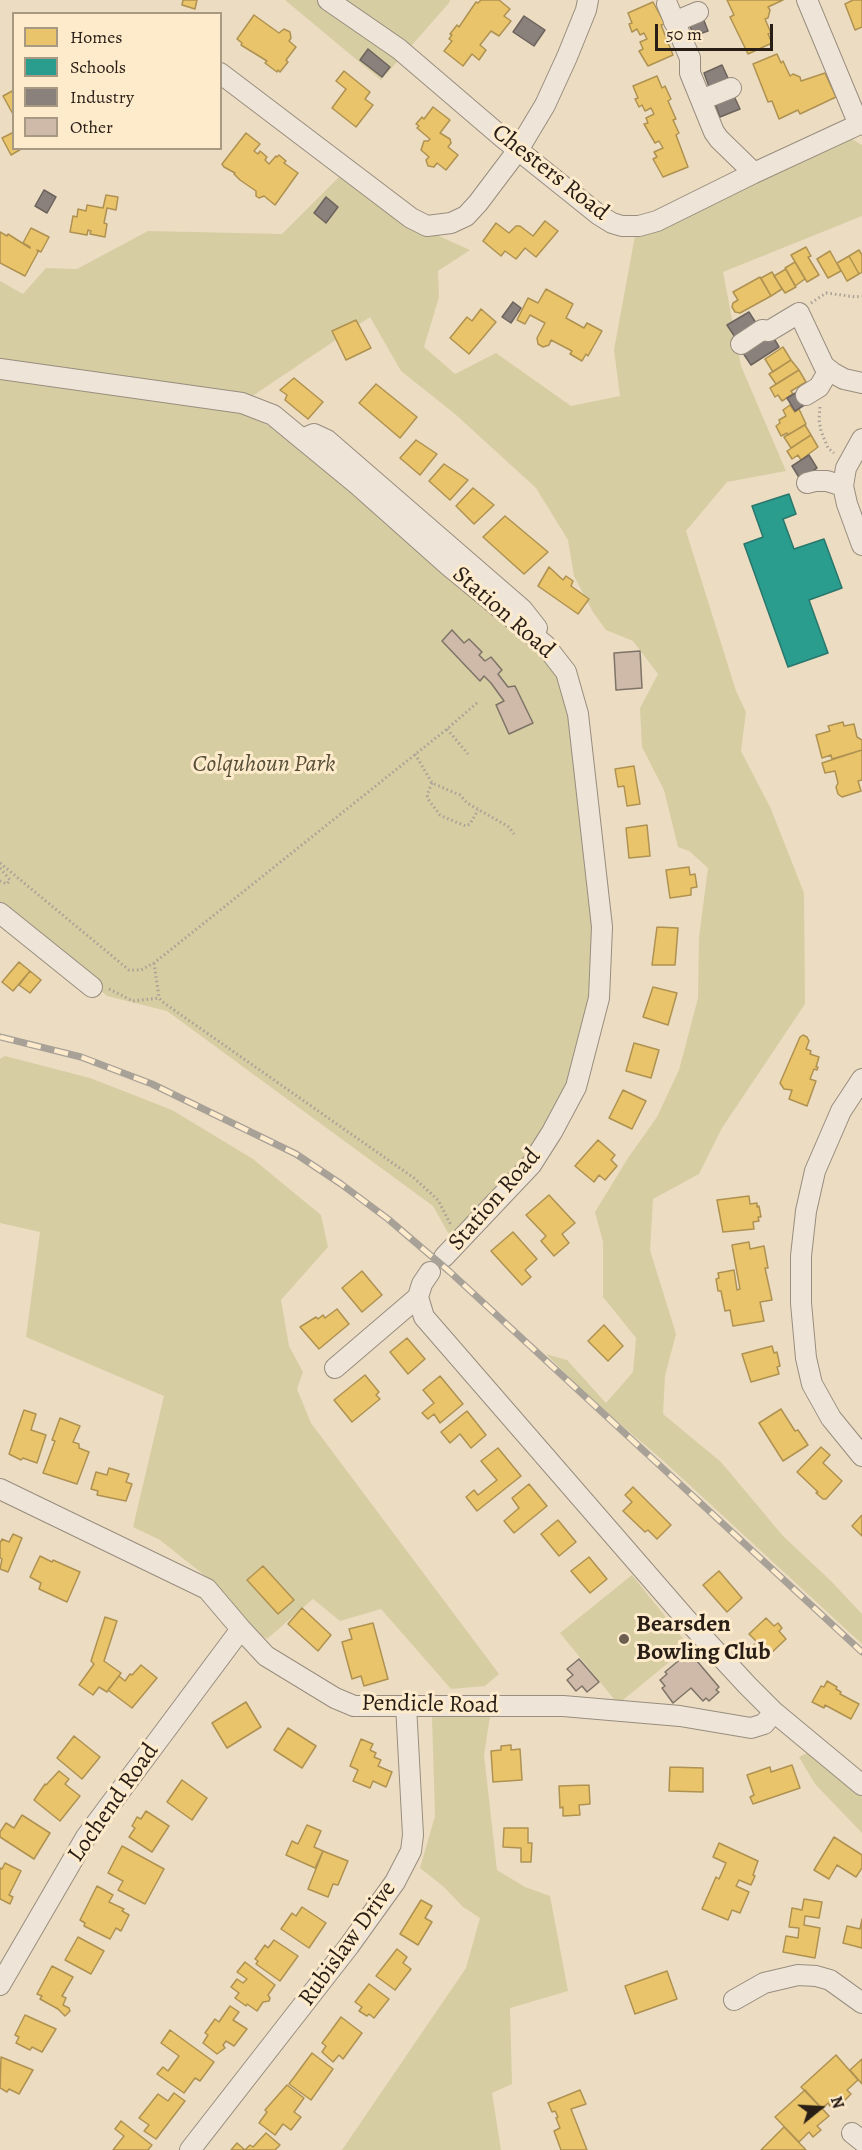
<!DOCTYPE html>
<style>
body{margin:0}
#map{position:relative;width:862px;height:2150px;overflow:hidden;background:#ecdcc2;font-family:Alegreya,serif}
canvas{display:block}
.legend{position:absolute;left:12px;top:12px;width:210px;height:138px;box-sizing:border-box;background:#feebcc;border:2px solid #a89983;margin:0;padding:8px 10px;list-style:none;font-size:18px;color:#281e16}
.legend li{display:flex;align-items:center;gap:12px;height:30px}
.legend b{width:30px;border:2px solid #a89983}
.north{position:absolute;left:790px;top:2078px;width:60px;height:60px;-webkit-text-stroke:4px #feebcc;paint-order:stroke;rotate:72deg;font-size:16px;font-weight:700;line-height:24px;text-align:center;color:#281e16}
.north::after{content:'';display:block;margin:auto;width:21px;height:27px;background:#281e16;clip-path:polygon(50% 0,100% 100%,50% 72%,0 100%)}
.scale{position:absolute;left:655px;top:24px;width:118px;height:27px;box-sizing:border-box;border:3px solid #281e16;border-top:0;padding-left:8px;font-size:18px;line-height:21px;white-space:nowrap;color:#281e16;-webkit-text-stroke:4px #feebcc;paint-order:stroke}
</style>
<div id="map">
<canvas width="862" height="2150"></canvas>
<ul class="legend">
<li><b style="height:16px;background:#e9c46a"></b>Homes</li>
<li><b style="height:16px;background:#2a9d8f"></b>Schools</li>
<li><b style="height:16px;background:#8a817c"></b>Industry</li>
<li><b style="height:16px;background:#cfbaaa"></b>Other</li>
</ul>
<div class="north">N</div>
<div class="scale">50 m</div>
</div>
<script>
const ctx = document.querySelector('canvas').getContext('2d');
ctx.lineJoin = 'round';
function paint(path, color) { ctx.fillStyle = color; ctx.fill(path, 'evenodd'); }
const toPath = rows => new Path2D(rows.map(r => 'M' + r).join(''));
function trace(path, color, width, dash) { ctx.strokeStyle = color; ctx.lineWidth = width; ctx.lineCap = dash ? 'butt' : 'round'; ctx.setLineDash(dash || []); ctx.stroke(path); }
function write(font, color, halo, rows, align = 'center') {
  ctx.font = font + ' Alegreya,serif'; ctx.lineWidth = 6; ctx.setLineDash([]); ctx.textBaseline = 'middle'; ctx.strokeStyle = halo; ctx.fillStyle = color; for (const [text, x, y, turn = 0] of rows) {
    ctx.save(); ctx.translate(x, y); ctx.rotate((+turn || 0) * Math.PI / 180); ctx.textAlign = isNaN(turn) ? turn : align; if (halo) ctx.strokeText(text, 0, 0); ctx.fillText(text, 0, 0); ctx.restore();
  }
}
paint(toPath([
 [285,0,450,0,449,3,381,80],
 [842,133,862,145,862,216,723,272,741,366,786,471,727,482,686,531,736,691,746,712,741,751,771,809,804,893,805,1004,722,1128,699,1174,653,1199,650,1250,676,1334,665,1376,663,1414,721,1462,783,1536,831,1581,862,1614,862,1644,658,1456,595,1403,546,1354,567,1360,606,1403,633,1372,636,1338,603,1297,603,1242,595,1212,628,1158,657,1117,679,1070,698,998,699,937,708,868,689,851,678,847,664,790,642,747,640,708,658,674,633,641,606,630,593,612,574,576,568,540,536,488,455,414,401,371,370,317,242,403,237,410,275,429,533,642,559,672,571,728,593,926,591,997,569,1084,543,1129,521,1162,451,1238,433,1206,167,1011,107,996,0,905,0,281,23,294,46,268,77,269,148,231,282,234,343,173,421,228,470,250,438,271,439,297,424,347,455,374,496,353,571,406,620,396,614,350,636,230,678,222,735,184],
 [5,1056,90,1078,172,1110,253,1159,321,1215,328,1247,281,1300,289,1346,303,1372,297,1389,311,1423,499,1674,485,1686,451,1689,381,1609,340,1621,313,1599,267,1639,245,1625,209,1579,160,1540,133,1527,164,1396,26,1337,40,1232,0,1223,0,1059],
 [632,1575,689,1646,618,1704,560,1633],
 [490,1716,484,1755,497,1870,525,1887,550,1896,568,1991,510,2008,512,2084,492,2093,501,2150,342,2150,466,1968,480,1918,463,1907,444,1887,420,1868,435,1816,432,1717],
 [811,1751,862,1797,862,1833,815,1784,799,1757]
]), '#d7cda2');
const homes = toPath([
 [183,0,197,0,195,9,182,5,183,0],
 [481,0,499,0,510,9,504,16,511,21,499,36,491,31,480,45,486,50,479,60,472,54,463,66,444,51,452,41,449,39,452,35,450,34,457,25,459,27,476,2,478,3,481,0],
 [727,0,783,0,768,7,770,10,768,18,765,19,771,33,768,34,772,43,748,54,730,17,734,15,727,0],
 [853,0,862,0,862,27,855,30,845,4,853,0],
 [653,2,665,24,661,25,673,55,648,66,639,51,643,49,640,42,647,39,644,33,640,35,637,29,632,32,629,24,632,23,628,13,653,2],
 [254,15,279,33,284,29,290,32,291,38,289,41,296,47,286,60,288,62,280,72,278,70,277,72,265,63,267,61,241,45,242,43,237,39,254,15],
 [777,54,781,63,783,61,790,76,793,74,800,77,801,81,825,73,836,97,800,114,798,110,779,119,772,101,768,102,753,64,777,54],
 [344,71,370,92,365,99,373,105,356,127,332,108,346,89,336,81,344,71],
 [657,76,662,88,665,86,671,99,668,101,676,119,673,120,679,133,676,135,688,167,663,177,653,159,657,157,654,152,663,148,659,141,655,143,644,124,648,123,646,118,654,114,651,108,645,111,642,105,639,107,635,99,638,98,633,86,657,76],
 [14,90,14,116,3,96,14,90],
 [433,107,450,120,440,133,450,139,451,143,448,147,458,155,446,170,437,163,434,167,428,166,426,160,429,157,421,150,424,141,428,141,430,139,417,128,419,126,416,124,422,117,424,119,433,107],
 [14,132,14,148,23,148,11,155,2,138,14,132],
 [246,133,260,144,254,151,258,154,260,151,267,157,265,160,269,164,276,156,277,157,279,155,286,161,284,163,298,173,275,205,264,196,259,198,256,196,256,191,240,180,234,174,235,173,224,167,222,164,246,133],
 [106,195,118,197,116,210,107,208,104,223,107,224,105,237,90,234,91,231,88,230,87,235,70,232,73,216,77,217,78,209,86,211,87,205,103,208,106,195],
 [545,221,558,231,536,257,525,248,516,259,505,251,501,256,483,241,496,223,509,233,516,226,520,226,533,236,545,221],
 [31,228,49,237,41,252,37,250,38,252,25,276,0,263,0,232,7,236,8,234,30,248,30,247,23,243,31,228],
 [806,247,811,256,808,257,819,275,807,282,791,255,806,247],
 [859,250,862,255,862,272,859,274,849,256,859,250],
 [830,251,841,271,828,278,817,259,830,251],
 [849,256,859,274,847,281,837,263,849,256],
 [795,262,805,279,795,286,785,268,795,262],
 [786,269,796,287,785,293,774,276,786,269],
 [772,272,782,289,771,296,761,278,772,272],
 [760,277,771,296,740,313,735,312,732,307,733,303,738,300,733,292,760,277],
 [546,289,573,304,566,318,584,328,587,323,602,331,588,356,586,354,582,361,570,354,572,351,551,340,549,345,543,347,538,344,537,338,545,323,530,315,525,324,517,320,528,298,538,303,546,289],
 [481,309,496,322,469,354,450,338,467,317,472,321,481,309],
 [356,320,371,348,346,360,332,331,356,320],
 [783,347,791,360,773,372,765,359,783,347],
 [791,360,799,370,776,384,769,374,791,360],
 [799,370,806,382,791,391,793,394,782,401,778,395,775,397,770,388,799,370],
 [294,378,323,402,308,419,285,400,287,395,280,390,294,378],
 [376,384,417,417,400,438,359,403,376,384],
 [790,405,795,412,799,409,806,424,788,435,787,433,781,436,776,426,780,423,779,420,786,416,783,410,790,405],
 [805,425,811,435,791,448,784,437,805,425],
 [811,435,818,447,801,460,798,455,792,459,787,451,811,435],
 [416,440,437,454,420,475,400,458,416,440],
 [444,464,468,480,450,500,429,481,444,464],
 [473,488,494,505,474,524,456,506,473,488],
 [505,516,548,552,524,574,483,537,505,516],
 [549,567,563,580,566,576,573,581,571,586,589,599,578,614,538,586,549,567],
 [843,722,844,726,854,724,857,737,862,740,862,750,832,759,831,755,822,758,816,735,830,731,828,726,843,722],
 [862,750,862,780,858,781,861,791,842,797,838,794,836,787,838,783,835,771,825,773,822,763,862,750],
 [634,766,640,804,627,806,624,786,618,787,615,769,634,766],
 [647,825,650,856,629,858,626,828,647,825],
 [689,867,690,875,695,874,697,887,691,888,691,895,670,898,666,870,689,867],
 [657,927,678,928,675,965,652,965,657,927],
 [19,962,30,971,13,991,2,982,19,962],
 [30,971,41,980,30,993,19,985,30,971],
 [653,987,677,993,668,1025,643,1017,653,987],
 [803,1035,807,1037,809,1041,806,1049,811,1051,810,1054,819,1057,816,1067,818,1067,817,1070,814,1069,810,1079,816,1081,807,1106,789,1099,792,1090,784,1089,780,1083,800,1037,803,1035],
 [634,1043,659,1050,651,1078,626,1071,634,1043],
 [623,1090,646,1101,632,1129,609,1118,623,1090],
 [598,1140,615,1155,611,1160,617,1166,605,1180,599,1175,594,1182,575,1166,598,1140],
 [549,1195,575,1223,562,1234,569,1243,554,1256,541,1241,546,1236,526,1215,549,1195],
 [749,1196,750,1204,757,1203,757,1207,759,1206,761,1217,758,1217,759,1221,753,1222,754,1229,723,1232,717,1200,749,1196],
 [513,1232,537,1259,525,1270,531,1277,522,1285,491,1251,513,1232],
 [749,1242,750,1249,764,1246,768,1268,765,1268,772,1300,760,1302,764,1321,733,1326,730,1310,725,1311,721,1291,718,1291,716,1279,719,1278,718,1273,734,1270,737,1290,740,1289,732,1245,749,1242],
 [362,1271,382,1295,362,1312,342,1288,362,1271],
 [337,1309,349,1324,319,1349,300,1327,316,1317,318,1319,323,1315,325,1318,337,1309],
 [604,1325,623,1346,608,1361,588,1341,604,1325],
 [407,1338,425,1359,408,1374,390,1352,407,1338],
 [772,1346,774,1353,777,1352,780,1366,777,1367,779,1374,751,1382,742,1354,772,1346],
 [365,1375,379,1392,376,1395,380,1399,352,1422,334,1400,365,1375],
 [440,1376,463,1404,440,1423,434,1414,428,1419,422,1413,434,1403,423,1390,440,1376],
 [781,1409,795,1431,798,1430,808,1445,783,1461,759,1423,781,1409],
 [24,1410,36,1414,31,1430,46,1435,37,1463,23,1458,21,1460,9,1454,24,1410],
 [467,1411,486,1435,471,1448,460,1434,450,1443,441,1432,467,1411],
 [60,1418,80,1426,73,1442,79,1444,79,1448,89,1452,77,1484,43,1473,55,1441,52,1440,60,1418],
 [821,1447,830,1455,823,1463,842,1481,826,1499,823,1499,816,1493,818,1492,797,1472,821,1447],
 [498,1448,521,1476,477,1511,466,1497,474,1490,478,1495,497,1480,481,1461,498,1448],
 [109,1468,129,1474,126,1482,132,1484,126,1501,97,1495,98,1491,91,1489,96,1472,107,1475,109,1468],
 [529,1484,547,1506,514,1533,504,1521,519,1508,512,1498,529,1484],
 [633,1487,671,1525,657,1539,648,1530,645,1532,623,1511,632,1502,625,1495,633,1487],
 [862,1515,862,1536,852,1526,862,1515],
 [558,1520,576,1542,559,1556,541,1534,558,1520],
 [13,1534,22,1538,8,1572,0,1569,2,1559,0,1558,0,1543,2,1539,9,1542,13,1534],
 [40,1556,52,1562,53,1560,80,1572,67,1602,39,1589,41,1583,30,1577,40,1556],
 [589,1557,607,1579,590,1593,571,1571,589,1557],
 [263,1566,294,1600,278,1614,247,1580,263,1566],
 [719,1571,742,1598,727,1612,703,1585,719,1571],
 [302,1608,331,1635,318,1651,288,1624,302,1608],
 [105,1617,117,1621,104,1661,121,1673,107,1692,99,1687,93,1695,79,1685,94,1664,91,1661,105,1617],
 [766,1618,774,1626,778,1623,782,1628,779,1631,786,1639,769,1655,765,1650,762,1653,754,1645,757,1642,749,1634,766,1618],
 [373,1623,388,1679,364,1686,361,1676,352,1679,342,1642,352,1639,349,1629,373,1623],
 [141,1665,157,1678,132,1708,108,1690,119,1676,125,1681,130,1674,132,1675,141,1665],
 [827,1681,837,1687,836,1689,841,1692,840,1694,859,1704,851,1719,825,1705,824,1708,812,1702,821,1686,824,1687,827,1681],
 [246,1702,261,1727,227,1748,212,1723,246,1702],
 [288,1728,316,1746,302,1768,274,1750,288,1728],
 [74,1736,100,1757,82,1779,57,1758,74,1736],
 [361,1739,373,1744,370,1750,376,1753,374,1757,381,1760,378,1766,392,1772,386,1787,373,1781,370,1788,353,1781,358,1770,350,1766,361,1739],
 [511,1745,511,1750,520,1749,522,1780,493,1782,491,1751,501,1750,501,1746,511,1745],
 [792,1765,800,1788,753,1804,750,1797,754,1795,747,1775,770,1767,771,1772,792,1765],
 [670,1767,703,1768,703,1792,669,1791,670,1767],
 [59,1771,69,1779,65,1784,80,1796,60,1821,34,1800,45,1784,46,1785,59,1771],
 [182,1780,207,1798,192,1820,167,1802,182,1780],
 [589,1785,590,1804,579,1805,580,1815,563,1816,563,1807,560,1808,559,1786,589,1785],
 [146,1811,169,1826,152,1852,129,1837,135,1828,132,1826,137,1817,141,1819,146,1811],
 [22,1815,50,1833,34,1859,0,1837,0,1832,6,1823,14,1828,22,1815],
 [307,1825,321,1831,314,1847,323,1851,315,1868,286,1855,292,1841,298,1844,307,1825],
 [504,1828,528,1828,528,1843,532,1843,531,1862,521,1862,521,1848,503,1847,504,1828],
 [834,1837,862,1855,862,1868,856,1877,837,1865,829,1879,814,1870,834,1837],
 [719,1843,758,1861,753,1875,755,1876,751,1885,739,1880,736,1886,749,1892,740,1913,732,1910,728,1920,702,1909,716,1877,719,1879,726,1863,713,1857,719,1843],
 [122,1846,164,1869,145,1904,118,1890,123,1881,108,1873,122,1846],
 [323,1851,348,1861,338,1885,333,1884,328,1897,308,1889,323,1851],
 [5,1863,21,1871,9,1895,13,1897,10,1904,0,1899,0,1868,2,1869,5,1863],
 [97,1886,113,1895,109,1902,124,1909,122,1911,129,1915,121,1931,116,1928,110,1939,84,1926,85,1923,80,1920,97,1886],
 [804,1899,822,1902,819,1918,805,1916,804,1925,820,1928,815,1958,783,1952,786,1936,798,1938,799,1928,789,1927,792,1908,802,1910,804,1899],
 [421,1900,432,1906,425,1918,432,1922,418,1945,400,1934,421,1900],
 [302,1907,326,1923,309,1948,281,1929,292,1913,296,1916,302,1907],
 [862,1919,862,1948,843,1943,847,1926,860,1929,862,1919],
 [78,1937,104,1951,91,1974,65,1960,78,1937],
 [274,1940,298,1956,280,1981,256,1964,258,1961,255,1959,265,1945,268,1948,274,1940],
 [397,1949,407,1957,403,1963,411,1969,395,1990,376,1976,397,1949],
 [245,1962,275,1985,268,1995,270,1998,269,2001,263,2002,257,2011,247,2004,246,2006,235,1998,239,1993,231,1987,237,1979,243,1983,247,1979,237,1972,245,1962],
 [52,1966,73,1977,62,1996,66,1998,63,2005,69,2008,70,2011,65,2016,58,2009,40,1999,42,1996,37,1994,52,1966],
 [667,1971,677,1999,635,2014,625,1986,667,1971],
 [369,1984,389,1999,374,2018,369,2014,367,2016,359,2011,362,2007,355,2002,369,1984],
 [230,2006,239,2012,233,2020,247,2029,234,2046,226,2041,223,2045,225,2048,217,2054,203,2043,208,2035,205,2033,215,2019,219,2022,230,2006],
 [25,2015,56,2029,42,2052,32,2047,30,2050,16,2043,19,2037,15,2035,25,2015],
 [341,2017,362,2033,343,2059,339,2055,333,2062,322,2052,326,2046,322,2043,341,2017],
 [170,2030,214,2062,200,2081,195,2078,184,2093,157,2074,163,2067,168,2071,179,2056,161,2043,170,2030],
 [312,2053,333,2069,311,2100,289,2084,312,2053],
 [836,2055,858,2080,847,2090,851,2094,843,2102,839,2097,830,2106,828,2103,822,2109,801,2087,836,2055],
 [1,2057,33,2070,19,2094,9,2089,7,2092,0,2088,1,2057],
 [862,2059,862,2084,850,2070,862,2059],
 [287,2085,304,2098,294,2112,301,2117,291,2130,283,2124,275,2135,259,2123,267,2112,265,2110,287,2085],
 [580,2090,586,2104,571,2109,587,2150,561,2150,554,2131,560,2128,556,2118,558,2117,555,2111,552,2112,548,2103,580,2090],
 [805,2090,829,2116,817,2126,821,2130,813,2137,809,2132,799,2142,775,2117,805,2090],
 [174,2093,185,2101,156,2139,144,2131,149,2125,139,2118,158,2094,168,2101,174,2093],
 [121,2121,152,2145,148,2150,113,2150,124,2136,115,2129,121,2121],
 [784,2127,806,2150,761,2150,784,2127],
 [266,2133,280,2145,275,2150,231,2150,237,2143,245,2150,250,2145,253,2147,266,2133]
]);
paint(homes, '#e9c46a');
trace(homes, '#af9251', 1.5);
const schools = toPath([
 [789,494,796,514,783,519,794,549,824,539,842,588,809,600,828,653,788,667,744,544,763,537,752,506,789,494]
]);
paint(schools, '#2a9d8f');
trace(schools, '#29776b', 1.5);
const industry = toPath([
 [524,16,545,30,534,46,513,32,524,16],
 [703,18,708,31,694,36,689,24,703,18],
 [368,49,390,67,382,77,360,60,368,49],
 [722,65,728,78,709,87,704,73,722,65],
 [734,96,740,109,720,117,715,104,734,96],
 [44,190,56,197,47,213,35,206,44,190],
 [326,197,338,207,326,223,314,213,326,197],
 [513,302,521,308,511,323,502,317,513,302],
 [749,312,756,323,735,337,727,325,749,312],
 [772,335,779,347,751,365,743,353,772,335],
 [799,391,806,404,795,411,787,398,799,391],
 [809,455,817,468,800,479,792,466,809,455]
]);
paint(industry, '#8a817c');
trace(industry, '#6d635d', 1.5);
const building = toPath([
 [452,630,464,643,469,639,482,652,479,655,485,661,491,657,502,670,498,674,508,687,515,686,533,723,509,734,496,705,504,701,491,683,484,676,480,681,442,641,452,630],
 [640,651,642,688,616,690,614,653,640,651],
 [691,1654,719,1687,716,1690,719,1692,709,1701,706,1698,703,1701,691,1688,673,1703,662,1688,665,1686,660,1680,667,1674,665,1672,683,1657,685,1659,691,1654],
 [579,1659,599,1682,587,1692,582,1686,576,1691,567,1680,573,1675,567,1669,579,1659]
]);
paint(building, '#cfbaaa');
trace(building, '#7d7467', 1.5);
const minor = toPath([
 [328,0,399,49,503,138,599,215,612,223,622,226,639,226,657,221,754,173,862,123],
 [807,0,859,125],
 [667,4,690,58,690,73,714,132,719,139,754,173],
 [674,22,698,12],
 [220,73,411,218,427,226,451,223,466,216,478,203,518,150,545,105,567,57,586,10,588,0],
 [701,100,731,88],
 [741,344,762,330,769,331,799,313,824,366,833,373,844,379,862,383],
 [0,369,242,403,273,415,358,485,449,566,545,645,566,672,578,714,602,927,599,998,576,1087,552,1132,531,1165,444,1257],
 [806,395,819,387,829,370],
 [302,439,314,434,327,440,522,609,537,628],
 [862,439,846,468,843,486,847,504,862,545],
 [807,483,815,481,827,481,843,486],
 [0,913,92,987],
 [862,1079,841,1111,815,1171,806,1211,801,1256,801,1303,806,1358,812,1384,831,1418,862,1456],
 [430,1272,422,1284,418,1297,424,1317,687,1620,747,1685,774,1712,862,1785],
 [335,1368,418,1297],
 [0,1489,207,1589,241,1629,266,1656,335,1698,354,1706,563,1706,680,1716,751,1728,764,1724,774,1712],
 [0,1985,86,1837,241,1629],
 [734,2000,764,1983,798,1975,816,1976,830,1980,862,2003],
 [852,2133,862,2141],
 [190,2150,349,1946,395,1882,411,1851,413,1835,406,1705]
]);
trace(minor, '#988d7e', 22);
trace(toPath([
 [811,303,826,293,856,297,862,296],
 [820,407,819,420,821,431,828,448,834,453],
 [447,729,468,754],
 [415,754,432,783,460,795,467,803,509,827,514,834],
 [432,783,427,795,428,799,440,815,446,818,466,826,470,824,478,810],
 [0,863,129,970,141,970,154,963,447,729,478,702],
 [0,868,10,880,7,884,0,881],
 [154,963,159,997],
 [109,989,133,1001,159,998,164,1003,414,1178,438,1200,451,1225]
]), '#a8a197', 3, [1.5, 3]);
trace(minor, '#eee5d8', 20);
const rail = toPath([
 [0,1037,81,1057,152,1084,296,1154,341,1184,388,1219,450,1272,862,1652]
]);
trace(rail, '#a8a197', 7);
trace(rail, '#feebcc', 4.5, [14]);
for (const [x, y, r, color] of [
 [624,1639,6,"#6d6052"]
]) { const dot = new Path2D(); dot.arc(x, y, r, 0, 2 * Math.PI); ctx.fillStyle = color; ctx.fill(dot); trace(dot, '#feebcc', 2); }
write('24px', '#281e16', '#feebcc', [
 ["Chesters Road",550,173,38],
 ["Station Road",503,613,41],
 ["Station Road",495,1200,-49],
 ["Pendicle Road",430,1705,1],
 ["Lochend Road",114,1803,-55],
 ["Rubislaw Drive",348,1944,-54]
]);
write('italic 24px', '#574f38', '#feebcc', [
 ["Colquhoun Park",264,765]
]);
write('bold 24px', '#281e16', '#feebcc', [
 ["Bearsden",636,1625],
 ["Bowling Club",636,1653]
], 'left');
</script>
